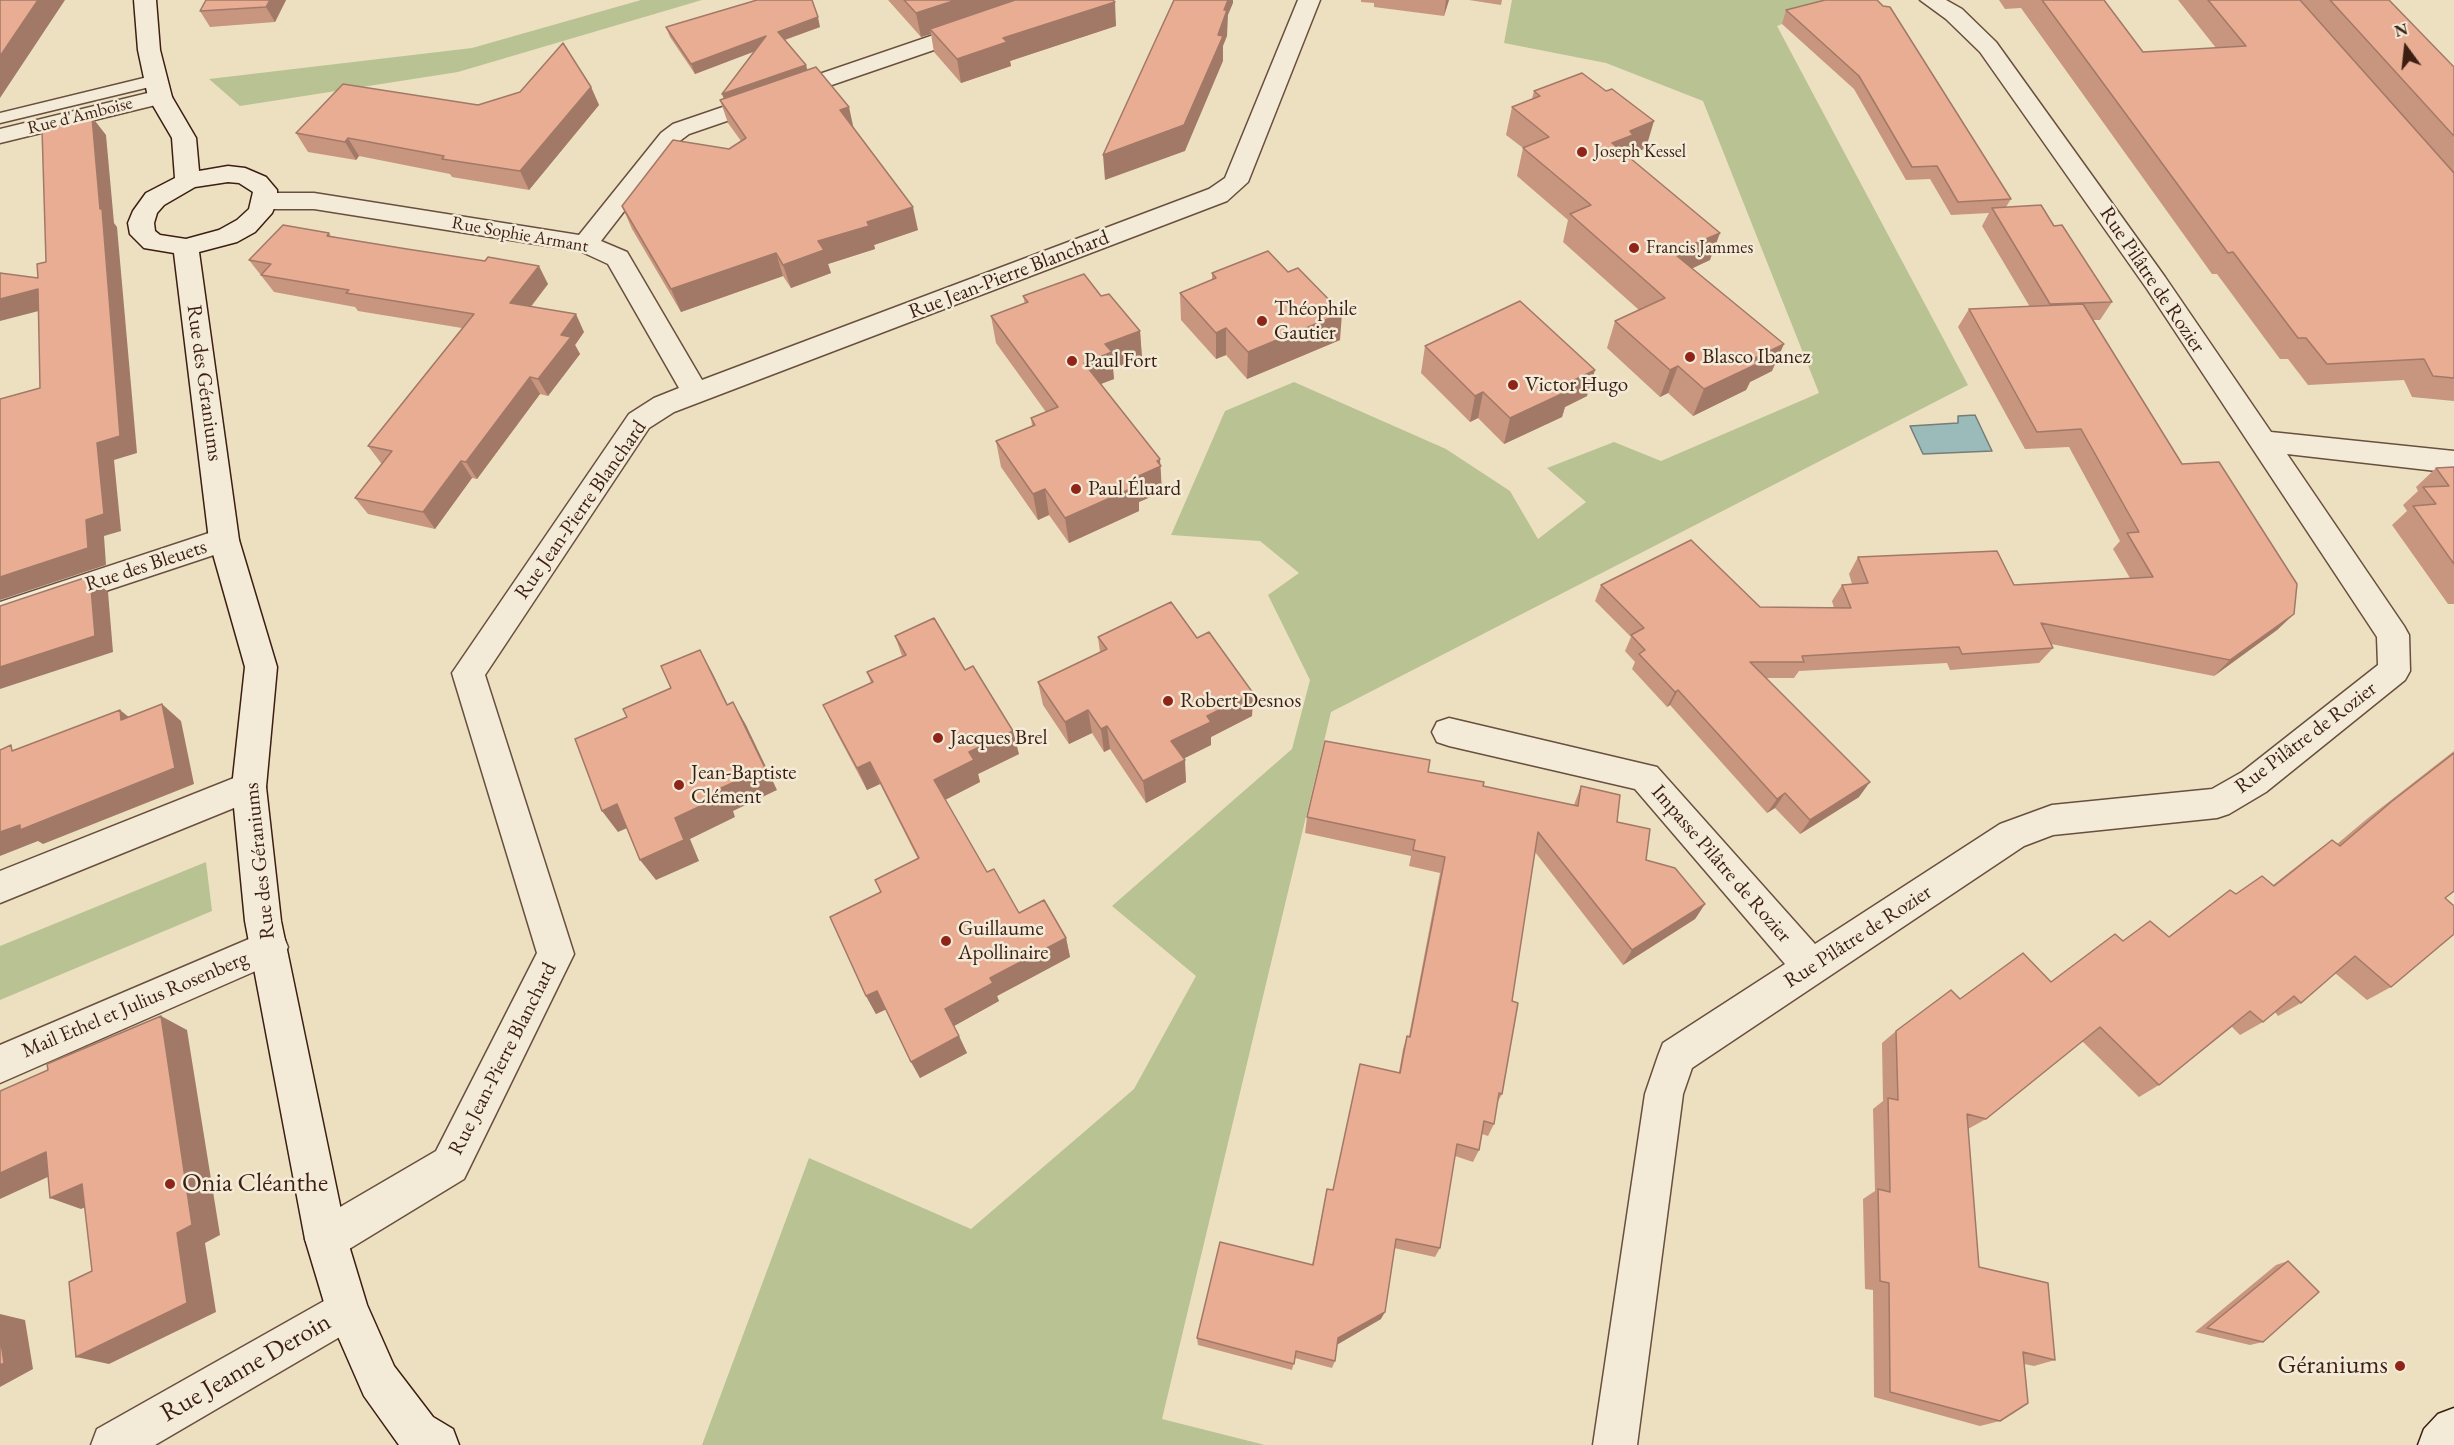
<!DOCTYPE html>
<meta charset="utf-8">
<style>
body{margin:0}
#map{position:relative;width:2454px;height:1445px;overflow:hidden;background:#ede0c1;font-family:"EB Garamond",serif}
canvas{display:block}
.north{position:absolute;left:2376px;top:18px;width:60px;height:60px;-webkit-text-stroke:4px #f3ebd7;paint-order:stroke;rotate:345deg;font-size:16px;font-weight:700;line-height:24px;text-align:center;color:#3c1f12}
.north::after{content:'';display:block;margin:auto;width:21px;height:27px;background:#3c1f12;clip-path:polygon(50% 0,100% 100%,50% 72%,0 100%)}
</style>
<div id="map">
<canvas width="2454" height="1445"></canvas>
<div class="north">N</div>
</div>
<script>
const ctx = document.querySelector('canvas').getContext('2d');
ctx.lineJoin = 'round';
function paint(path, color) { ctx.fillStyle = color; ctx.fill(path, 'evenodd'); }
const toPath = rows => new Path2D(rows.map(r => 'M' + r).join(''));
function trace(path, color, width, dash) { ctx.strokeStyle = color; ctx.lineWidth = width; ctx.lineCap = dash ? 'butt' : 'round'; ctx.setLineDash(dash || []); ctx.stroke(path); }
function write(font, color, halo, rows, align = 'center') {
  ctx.font = font + ' "EB Garamond",serif'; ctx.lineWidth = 5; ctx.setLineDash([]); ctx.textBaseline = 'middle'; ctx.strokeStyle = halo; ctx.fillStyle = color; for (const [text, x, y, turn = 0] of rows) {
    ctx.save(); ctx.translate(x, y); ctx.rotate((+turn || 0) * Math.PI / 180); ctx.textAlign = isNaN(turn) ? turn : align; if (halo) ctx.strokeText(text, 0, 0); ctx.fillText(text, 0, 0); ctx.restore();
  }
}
paint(toPath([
 [641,0,702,0,458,72,240,106,209,79,472,48],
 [1512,0,1844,0,1777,26,1968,385,1331,712,1162,1419,1265,1445,702,1445,809,1158,971,1229,1134,1089,1196,976,1112,906,1292,749,1310,680,1268,595,1299,573,1260,541,1171,535,1225,411,1294,382,1446,449,1510,491,1538,539,1586,502,1547,468,1614,442,1661,461,1819,393,1703,101,1606,63,1504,43],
 [206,862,212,911,0,1000,0,946]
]), '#b9c292');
const water = toPath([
 [1975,415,1992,451,1923,454,1910,426,1958,423,1958,416,1975,415]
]);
paint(water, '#9bbbba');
trace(water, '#757d77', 1.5);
const lane = toPath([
 [156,75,164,80,162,84,0,123,0,113,156,75]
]);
const street = toPath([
 [1036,0,1068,0,1065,5,689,134,677,143,601,241,627,252,702,380,1209,189,1225,178,1298,0,1320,0,1248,182,1227,201,674,412,649,428,485,675,574,954,464,1179,341,1254,326,1260,311,1254,305,1239,311,1224,436,1151,537,953,452,673,629,414,654,398,679,388,608,264,580,251,314,209,265,209,256,207,253,201,256,195,265,193,314,193,579,235,661,133,673,124,1036,0],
 [1920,0,1946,0,1962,9,1996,42,2165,277,2271,432,2454,451,2454,473,2287,454,2404,626,2409,635,2410,671,2405,680,2266,792,2229,814,2217,818,2053,835,2024,846,1692,1068,1683,1094,1637,1445,1593,1445,1645,1094,1658,1056,1663,1043,1785,964,1635,789,1449,746,1437,742,1432,732,1437,722,1449,718,1657,767,1815,944,2000,824,2052,805,2212,789,2242,772,2378,665,2377,637,2147,289,1980,52,1946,19,1920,0],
 [160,90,168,92,172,97,168,102,0,143,0,129,160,90],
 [224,528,235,532,239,540,235,548,0,626,0,602,224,528],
 [249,772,261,777,266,787,261,797,0,903,0,871,249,772],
 [270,930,283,935,288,947,283,959,0,1083,0,1045,270,930],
 [347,1288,362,1294,368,1309,362,1324,155,1445,91,1445,97,1429,347,1288]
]);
const secondary = toPath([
 [134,0,156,0,160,50,172,97,196,138,199,171,228,166,245,168,266,177,277,190,277,201,272,213,255,232,237,242,199,252,239,540,277,667,266,787,281,921,347,1239,367,1305,394,1366,433,1417,453,1429,459,1445,399,1445,364,1396,326,1309,305,1239,245,921,232,787,245,667,209,540,174,253,144,248,130,234,128,223,133,211,146,193,175,178,172,138,148,97,138,50,134,0],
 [228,182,239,183,253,192,249,209,237,220,219,230,186,239,160,235,155,231,154,223,157,213,164,205,195,187,228,182],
 [2454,1408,2454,1445,2418,1445,2424,1429,2438,1414,2454,1408]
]);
trace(lane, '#684f3e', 3);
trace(street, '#684f3e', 3);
trace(secondary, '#3c1f12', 3);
paint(lane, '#f3ebd7');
paint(street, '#f3ebd7');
paint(secondary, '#f3ebd7');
paint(toPath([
 [206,0,286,0,275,22,210,27,200,11],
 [888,0,1113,0,1116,26,1010,61,1011,66,961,83,934,52,931,34,921,37],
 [1361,0,1449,0,1444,16,1374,7,1374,3,1361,2],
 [1469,0,1502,0,1501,5],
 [1999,0,2104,0,2143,52,2216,48,2178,0,2389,0,2454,67,2454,401,2412,397,2404,380,2308,385,2288,359,2280,359,2217,274,2212,274,2021,8,2005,9],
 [1786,10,2011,199,2006,207,2054,226,2112,302,2100,320,2093,320,2182,464,2294,614,2277,630,2214,676,2051,644,2053,648,2039,663,1950,670,1947,663,1891,666,1799,671,1794,678,1766,678,1859,797,1800,834,1775,808,1767,813,1670,705,1667,707,1632,669,1635,662,1625,651,1631,637,1595,601,1601,585,1760,607,1834,608,1832,601,1842,585,1852,584,1849,574,1858,557,2014,585,2130,578,2113,549,2120,541,2069,447,2025,449,1958,327,1969,309,2030,307,1982,226,1989,213,1951,215,1930,179,1906,180,1854,89,1782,24],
 [666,27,820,27,785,40,808,70,854,129,918,230,874,245,875,249,828,264,831,273,791,288,783,276,681,312,632,229,622,206,729,149,741,141,728,123,720,100,724,98,722,94,754,51,695,74,670,37],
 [591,87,599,105,529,190,452,177,450,174,359,156,356,160,308,152,296,133],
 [1534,91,1646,148,1627,156,1710,260,1692,268,1772,371,1750,382,1746,390,1693,416,1668,393,1660,397,1607,348,1615,321,1639,310,1563,242,1568,220,1517,176,1523,148,1506,135,1512,107,1532,99],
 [329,233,331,236,548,284,531,307,584,332,575,345,580,354,548,396,540,394,477,479,472,478,435,529,368,514,355,498,382,463,381,463,368,446,462,328,358,311,355,307,274,292,249,260],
 [1212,273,1340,340,1247,379,1226,355,1216,359,1181,320,1180,293,1212,280],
 [1023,296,1101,296,1140,331,1142,358,1113,369,1114,379,1101,384,1160,465,1162,492,1139,502,1139,511,1069,543,1049,515,1038,520,1001,467,996,441,1032,426,1031,418,1046,412,996,343,991,316,1025,304],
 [1425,346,1587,396,1565,407,1562,417,1504,444,1478,418,1470,422,1421,373],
 [2454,467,2454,604,2448,604,2392,525,2407,511,2403,505,2418,491,2416,487,2436,468],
 [895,636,965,670,1019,754,978,774,980,782,945,800,987,872,1019,913,1066,938,1070,957,997,996,999,1001,954,1026,967,1053,920,1078,886,1009,876,1014,866,996,881,892,918,859,880,784,867,790,834,728,823,705,871,683,867,672,902,656],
 [1098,637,1197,638,1253,693,1252,716,1211,737,1211,745,1184,758,1186,782,1146,803,1110,749,1104,752,1092,733,1069,744,1043,705,1038,682,1100,652],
 [2454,751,2454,891,2445,898,2391,987,2367,1000,2335,973,2301,1003,2278,1016,2275,1012,2263,1022,2240,1035,2232,1027,2159,1085,2139,1097,2082,1041,1986,1119,1968,1129,1979,1267,2055,1360,2034,1366,2024,1364,2000,1421,1980,1426,1874,1397,1873,1290,1865,1289,1863,1199,1875,1191,1873,1109,1883,1101,1882,1043,1896,1031,1960,999,2051,982,2123,941,2168,937,2230,890,2236,894,2273,885,2310,856,2332,840,2337,844,2368,818],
 [1428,772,1483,786,1574,805,1581,786,1617,822,1646,860,1705,904,1695,919,1623,965,1535,852,1512,1001,1502,1094,1497,1103,1494,1124,1488,1136,1482,1134,1479,1150,1473,1162,1455,1156,1440,1248,1435,1257,1394,1248,1381,1319,1337,1344,1335,1361,1332,1368,1295,1358,1292,1370,1198,1345,1197,1338,1312,1265,1327,1189,1333,1190,1399,1072,1403,1049,1407,1036,1409,1036,1440,873,1409,866,1411,856,1305,833,1307,817],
 [2288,1261,2263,1342,2250,1345,2195,1332,2276,1265]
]), '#c8957e');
paint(toPath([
 [38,0,65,0,0,98,0,56],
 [270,0,286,0,275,22,266,7],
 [956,0,1029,0,930,29,931,34,921,37,916,13],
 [1224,0,1233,0,1233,3,1228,15,1227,36,1223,46,1223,61,1185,151,1105,180,1103,155,1218,35],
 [1446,0,1449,0,1444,16],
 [1115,2,1116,26,1010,61,1011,66,961,83,957,59,1003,38],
 [818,17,820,27,781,41,778,32],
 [766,36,769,46,695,74,691,64],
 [806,65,809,75,726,104,722,94],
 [591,87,599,105,529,190,520,171],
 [849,107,854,130,840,110],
 [92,117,106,135,114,223,117,227,137,453,114,460,121,531,104,536,106,565,0,600,0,577,86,520,97,443,100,209],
 [1654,121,1646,148,1627,156,1612,143,1630,131],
 [348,138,359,156,356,160,345,142],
 [913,207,918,230,874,245,875,249,828,264,831,273,791,288,783,265,818,241,867,222],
 [1720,233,1710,260,1691,269,1677,256,1694,244],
 [776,253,783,276,681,312,671,289],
 [539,266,548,284,520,320,510,303],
 [38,289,54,307,0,321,0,299],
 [1342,313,1340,340,1247,379,1248,352],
 [576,314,584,332,575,345,580,354,548,396,538,379,561,335],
 [1226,328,1226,355,1216,359,1216,333],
 [1140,331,1142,358,1113,369,1114,379,1087,389,1084,363,1105,344],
 [1784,344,1772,371,1750,382,1746,390,1693,416,1704,389,1753,359],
 [1678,366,1668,393,1660,397,1670,370],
 [1595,370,1587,396,1565,407,1562,417,1504,444,1510,418,1564,385],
 [530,377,540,394,477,479,466,462],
 [1483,392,1478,418,1470,422,1475,396],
 [1160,459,1162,492,1139,502,1139,511,1069,543,1065,518,1132,479],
 [461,461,472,478,435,529,423,512],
 [1045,489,1049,515,1038,520,1033,494],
 [90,576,108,592,113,652,0,689,0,667],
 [2294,614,2277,630,2214,676,2230,660],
 [700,650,713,674,739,728,727,705],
 [1678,690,1670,705,1667,707,1675,692],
 [1253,693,1252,716,1211,737,1211,745,1173,764,1171,741,1207,716],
 [733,702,746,725,777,790,733,811,735,817,690,839,699,861,656,880,640,860,675,818,719,789],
 [162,704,181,721,194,784,43,844,38,841,0,856,0,832],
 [120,710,140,726,121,720],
 [1088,710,1092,733,1069,744,1065,722],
 [1107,726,1110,749,1104,752,1101,729],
 [1013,731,1019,754,978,774,980,782,941,802,934,780,969,752],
 [1185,760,1186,782,1146,803,1143,781],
 [870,762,880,784,867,790,857,768],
 [1870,782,1859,797,1800,834,1810,820],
 [1785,793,1775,808,1767,813,1777,799],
 [617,804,634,825,618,832,602,811],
 [1705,904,1695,919,1623,965,1632,950],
 [1066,938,1070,957,997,996,999,1001,954,1026,945,1009,990,978],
 [877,991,887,1009,876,1014,866,996],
 [161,1016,187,1030,220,1235,205,1243,216,1312,109,1364,76,1357,177,1233],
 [959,1036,967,1053,920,1078,911,1062],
 [46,1152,76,1164,0,1199,0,1173],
 [82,1184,113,1195,81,1209,50,1198],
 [1385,1312,1381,1319,1335,1346,1338,1338],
 [0,1314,25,1320,33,1369,0,1387]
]), '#a27967');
const building = toPath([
 [0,0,38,0,0,56,0,0],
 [206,0,270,0,266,7,200,11,206,0],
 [757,0,812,0,818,17,778,32,806,65,722,94,766,36,691,64,666,27,757,0],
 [904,0,956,0,916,13,904,0],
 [1015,0,1113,0,1115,2,1003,38,1007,42,957,59,930,29,1015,0],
 [1174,0,1228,0,1224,10,1227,10,1218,35,1223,36,1184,125,1103,155,1174,0],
 [1825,0,1877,0,1883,6,1890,7,2011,199,1958,202,1937,166,1912,167,1859,76,1786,10,1825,0],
 [2042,0,2104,0,2143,52,2246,46,2208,0,2300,0,2454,173,2454,378,2433,376,2424,359,2327,364,2306,338,2298,338,2233,252,2228,253,2042,0],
 [2330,0,2389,0,2454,67,2454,136,2330,0],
 [563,43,591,87,520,171,442,159,444,156,348,138,345,142,296,133,343,84,478,105,520,92,563,43],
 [816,67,849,107,840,110,913,207,867,222,869,226,818,241,824,250,783,265,776,253,671,289,622,206,673,140,729,149,746,138,720,100,816,67],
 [1582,73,1606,91,1612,89,1654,121,1630,131,1633,135,1612,143,1720,233,1694,244,1698,247,1677,256,1784,344,1753,359,1757,364,1704,389,1678,366,1670,370,1615,321,1665,298,1570,214,1591,205,1523,148,1549,137,1512,107,1540,96,1534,91,1582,73],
 [92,117,100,209,102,209,120,436,97,443,104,514,86,520,88,548,0,577,0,399,40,388,38,289,0,299,0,273,38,278,37,264,46,262,42,129,92,117],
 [2041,205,2054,226,2062,225,2112,302,2050,304,1992,208,2041,205],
 [283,225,329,233,327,236,407,249,485,261,488,257,539,266,510,303,576,314,561,335,571,337,538,379,530,377,466,462,461,461,423,512,355,498,392,451,368,446,474,314,346,293,349,290,261,275,271,264,249,260,283,225],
 [1268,251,1288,272,1298,268,1342,313,1248,352,1226,328,1216,333,1180,293,1216,278,1212,273,1268,251],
 [1084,274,1101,296,1109,294,1140,331,1105,344,1112,352,1084,363,1160,459,1157,461,1161,466,1132,479,1137,486,1065,518,1045,489,1033,494,996,441,1035,425,1031,418,1058,407,991,316,1028,302,1023,296,1084,274],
 [1520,301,1595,370,1564,385,1570,390,1510,418,1483,392,1475,396,1425,346,1520,301],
 [2083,304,2182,464,2219,462,2297,584,2294,614,2230,660,2041,623,2053,648,1962,654,1959,647,1903,650,1802,656,1804,662,1750,662,1870,782,1810,820,1785,793,1777,799,1678,690,1675,692,1639,654,1645,650,1631,635,1644,628,1601,585,1691,540,1760,607,1851,608,1842,585,1868,583,1858,557,1997,551,2014,585,2153,577,2127,533,2139,532,2081,429,2037,432,1969,309,2083,304],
 [2454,467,2454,564,2413,506,2436,504,2423,487,2449,486,2436,468,2454,467],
 [90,576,95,636,0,667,0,606,90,576],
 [1171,602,1197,638,1209,632,1253,693,1207,716,1211,722,1171,741,1185,760,1143,781,1107,726,1101,729,1088,710,1065,722,1038,682,1107,649,1098,637,1171,602],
 [934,618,965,670,973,666,1013,731,969,752,974,760,934,780,987,872,994,869,1019,913,1044,900,1066,938,990,978,993,983,945,1009,959,1036,911,1062,877,991,866,996,830,917,881,892,875,880,919,858,870,762,857,768,823,705,873,682,867,672,906,655,895,636,934,618],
 [700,650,727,705,733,702,765,768,719,789,722,796,675,818,684,840,640,860,617,804,602,811,575,739,627,717,623,709,671,688,661,666,700,650],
 [162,704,175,768,20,830,20,825,0,832,0,750,11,745,12,751,120,710,121,720,162,704],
 [1325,741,1430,760,1428,772,1484,782,1483,786,1578,806,1581,786,1620,795,1617,822,1650,829,1646,860,1675,868,1705,904,1632,950,1538,832,1512,1001,1518,1003,1502,1094,1499,1093,1494,1124,1484,1121,1479,1150,1457,1144,1440,1248,1396,1239,1385,1312,1338,1338,1335,1361,1296,1351,1294,1364,1197,1338,1220,1242,1313,1265,1327,1189,1333,1190,1360,1064,1400,1073,1407,1036,1410,1037,1445,857,1413,850,1415,840,1307,817,1325,741],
 [2454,753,2454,891,2445,898,2454,906,2454,934,2391,987,2355,956,2301,1003,2294,996,2263,1022,2250,1011,2159,1085,2100,1027,1986,1119,1967,1114,1979,1267,2048,1283,2055,1360,2023,1352,2028,1403,2000,1421,1890,1392,1889,1283,1880,1281,1878,1189,1890,1192,1888,1098,1898,1100,1896,1031,1951,990,1960,999,2023,953,2051,982,2115,934,2123,941,2150,921,2169,937,2230,890,2236,894,2262,876,2274,886,2332,840,2340,846,2391,802,2454,753],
 [161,1016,192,1225,177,1233,187,1303,76,1357,69,1282,92,1271,82,1184,50,1198,46,1152,0,1173,0,1091,48,1070,47,1064,161,1016],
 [2288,1261,2319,1292,2263,1342,2207,1328,2288,1261],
 [0,1336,4,1363,0,1365,0,1336]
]);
paint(building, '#e8ad93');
trace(building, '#a27967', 1.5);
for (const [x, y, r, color] of [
 [1582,152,6,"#8f2418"],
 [1634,248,6,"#8f2418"],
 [1262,321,6,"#8f2418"],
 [1690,357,6,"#8f2418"],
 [1072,361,6,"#8f2418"],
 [1513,385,6,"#8f2418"],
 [1076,489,6,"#8f2418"],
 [1168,701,6,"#8f2418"],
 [938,738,6,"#8f2418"],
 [679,785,6,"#8f2418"],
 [946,941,6,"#8f2418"],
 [170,1184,6,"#8f2418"],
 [2400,1366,6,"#8f2418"]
]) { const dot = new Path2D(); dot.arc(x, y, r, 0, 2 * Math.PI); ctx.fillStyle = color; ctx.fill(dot); trace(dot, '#f3ebd7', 2); }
write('18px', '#3c1f12', '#f3ebd7', [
 ["Rue d'Amboise",80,116,-14],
 ["Rue Sophie Armant",520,235,10]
]);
write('18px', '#3c1f12', '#f3ebd7', [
 ["Joseph Kessel",1594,152],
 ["Francis Jammes",1646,248]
], 'left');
write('21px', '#3c1f12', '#f3ebd7', [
 ["Rue Jean-Pierre Blanchard",1009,275,-21],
 ["Rue Pilâtre de Rozier",2152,280,56],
 ["Rue des Géraniums",204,383,82],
 ["Rue Jean-Pierre Blanchard",581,510,-55],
 ["Rue des Bleuets",146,566,-18],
 ["Rue Pilâtre de Rozier",2306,738,-37],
 ["Rue des Géraniums",260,861,-96],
 ["Impasse Pilâtre de Rozier",1721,864,49],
 ["Rue Pilâtre de Rozier",1858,937,-33],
 ["Mail Ethel et Julius Rosenberg",135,1005,-23],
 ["Rue Jean-Pierre Blanchard",503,1059,-63]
]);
write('21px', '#3c1f12', '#f3ebd7', [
 ["Théophile",1274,309],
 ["Gautier",1274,333],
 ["Blasco Ibanez",1702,357],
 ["Paul Fort",1084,361],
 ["Victor Hugo",1525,385],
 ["Paul Éluard",1088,489],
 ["Robert Desnos",1180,701],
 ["Jacques Brel",950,738],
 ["Jean-Baptiste",691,773],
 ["Clément",691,797],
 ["Guillaume",958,929],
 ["Apollinaire",958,953]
], 'left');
write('26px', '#3c1f12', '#f3ebd7', [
 ["Onia Cléanthe",182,1184],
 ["Géraniums",2388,1366,"right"]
], 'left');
write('26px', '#3c1f12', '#f3ebd7', [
 ["Rue Jeanne Deroin",246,1368,-30]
]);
</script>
